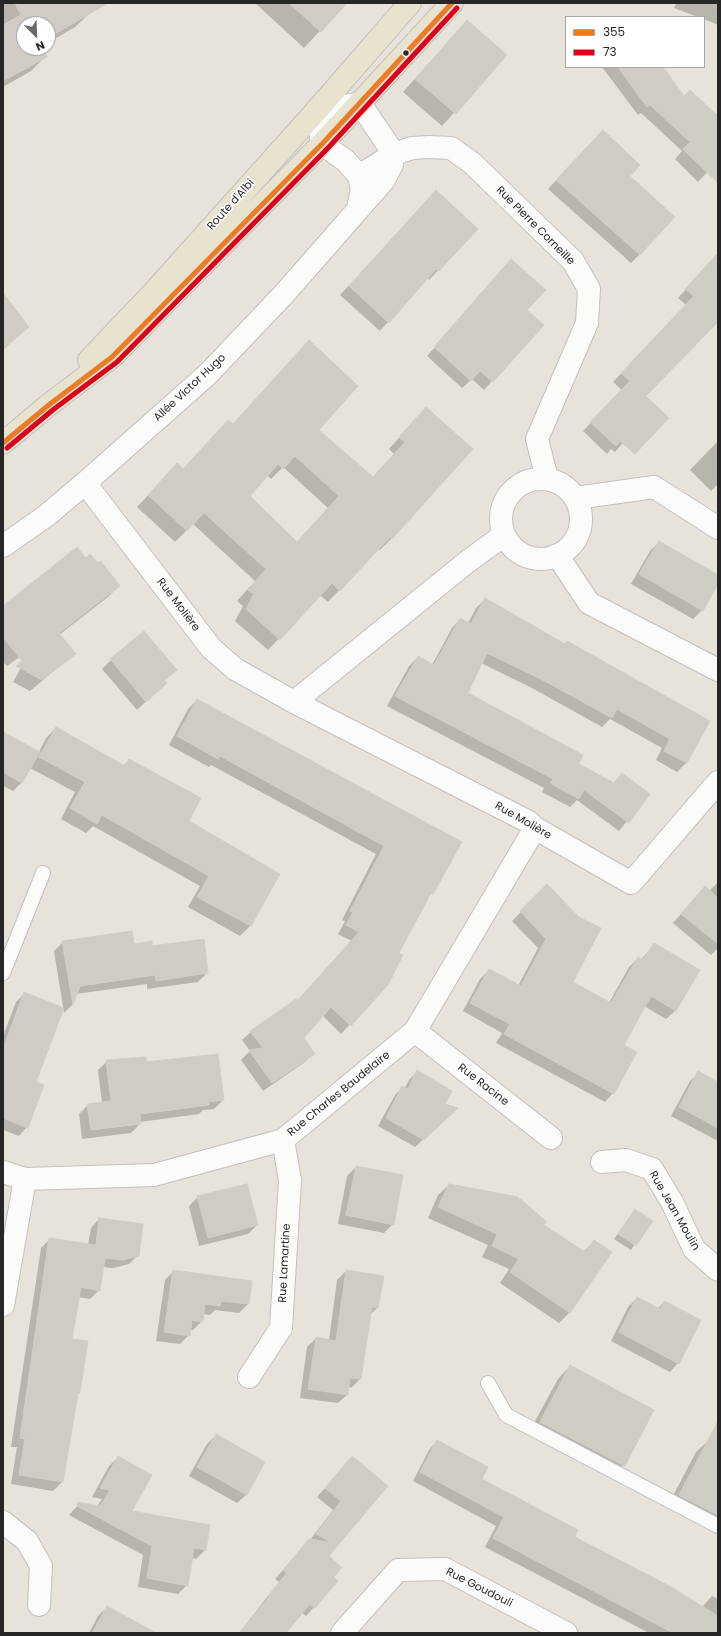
<!DOCTYPE html>
<meta charset="utf-8">
<style>
body{margin:0}
#map{position:relative;width:721px;height:1636px;overflow:hidden;background:#e7e2da;font-family:Poppins,sans-serif}
canvas{display:block}
.frame{position:absolute;inset:0;border:4px solid #262626;pointer-events:none}
.legend{position:absolute;left:565px;top:16px;width:140px;height:52px;box-sizing:border-box;background:#fff;border:1px solid #a8a8a8;margin:0;padding:5px 7px;list-style:none;font-size:12px;color:#262626}
.legend li{display:flex;align-items:center;gap:8px;height:20px}
.legend b{width:20px;border:1px solid #a8a8a8}
.north{position:absolute;left:16px;top:16px;width:40px;height:40px;box-sizing:border-box;background:#fff;border:1px solid #a8a8a8;border-radius:50%;rotate:157deg;font-size:11px;font-weight:700;line-height:16px;text-align:center;color:#262626}
.north::after{content:'';display:block;margin:auto;width:14px;height:18px;background:#6a6865;clip-path:polygon(50% 0,100% 100%,50% 72%,0 100%)}
</style>
<div id="map">
<canvas width="721" height="1636"></canvas>
<div class="frame"></div>
<ul class="legend">
<li><b style="height:5px;background:#eb7b25"></b>355</li>
<li><b style="height:5px;background:#db001b"></b>73</li>
</ul>
<div class="north">N</div>
</div>
<script>
const ctx = document.querySelector('canvas').getContext('2d');
ctx.lineJoin = 'round';
function paint(path, color) { ctx.fillStyle = color; ctx.fill(path, 'evenodd'); }
const toPath = rows => new Path2D(rows.map(r => 'M' + r).join(''));
function trace(path, color, width, dash) { ctx.strokeStyle = color; ctx.lineWidth = width; ctx.lineCap = dash ? 'butt' : 'round'; ctx.setLineDash(dash || []); ctx.stroke(path); }
function write(font, color, halo, rows, align = 'center') {
  ctx.font = font + ' Poppins,sans-serif'; ctx.lineWidth = 3; ctx.setLineDash([]); ctx.textBaseline = 'middle'; ctx.strokeStyle = halo; ctx.fillStyle = color; for (const [text, x, y, turn = 0] of rows) {
    ctx.save(); ctx.translate(x, y); ctx.rotate((+turn || 0) * Math.PI / 180); ctx.textAlign = isNaN(turn) ? turn : align; if (halo) ctx.strokeText(text, 0, 0); ctx.fillText(text, 0, 0); ctx.restore();
  }
}
paint(toPath([
 [3,3,84,3,90,13,75,27,48,43,48,24,24,24,24,48,41,48,46,56,31,71,3,87],
 [255,3,346,3,304,48],
 [676,3,718,3,718,25,704,19,704,17,698,17,674,8],
 [467,21,506,55,442,126,403,92],
 [602,67,662,67,684,97,718,123,718,161,698,182,675,159,682,151,641,113,638,115],
 [594,140,629,177,640,254,631,263,548,189],
 [427,201,477,230,429,280,427,278,380,331,340,295],
 [511,260,526,310,542,325,484,390,472,379,462,388,427,356],
 [718,271,718,323,717,322,644,396,623,443,615,452,611,449,607,454,583,431,622,390,613,382,686,305,678,298,702,272],
 [3,295,28,327,3,350],
 [415,420,471,449,391,539,380,550,378,549,328,602,320,595,268,650,235,621,243,606,237,601,255,581,193,524,175,542,137,507,166,476,183,470,233,425,318,430,372,478,394,454,389,449],
 [283,467,328,508,296,543,248,496,267,475,271,479],
 [718,441,718,484,711,491,690,470],
 [659,542,718,576,718,582,702,610,693,619,631,584,650,551],
 [85,560,119,586,108,597,59,635,74,654,30,691,13,682,32,648,7,666,3,662,3,607],
 [485,599,564,645,567,642,709,722,686,763,677,772,656,760,662,748,610,719,602,727,532,688,481,663,467,694,577,764,613,783,622,774,649,794,619,831,577,800,570,807,542,792,544,788,387,706,409,666,418,657,432,665,452,628,460,619,468,623,476,608],
 [111,660,176,670,163,682,166,683,137,710,102,669],
 [197,700,460,842,432,893,427,898,398,953,387,984,341,1034,322,1015,303,1038,313,1054,305,1062,263,1091,241,1060,250,1051,242,1040,251,1032,297,1002,352,941,338,934,345,921,342,920,376,854,211,765,209,767,169,745,188,709],
 [56,728,123,766,130,760,187,821,279,874,250,926,240,936,188,907,200,886,93,826,86,833,61,819,75,792,30,768,22,782,13,791,3,786,3,733,39,752,46,738],
 [718,882,718,948,711,955,673,923,705,887,709,891],
 [547,886,572,982,609,1003,629,967,638,958,641,960,654,944,699,970,675,1011,666,1019,644,1006,623,1046,613,1093,605,1102,496,1043,502,1033,463,1011,480,979,489,970,518,986,538,948,512,921],
 [63,942,152,947,207,973,198,982,147,989,147,984,76,994,72,1005,64,1013,54,951],
 [24,994,35,1083,27,1127,19,1136,3,1130,3,1036,16,1002],
 [107,1061,145,1063,223,1100,214,1109,203,1110,199,1114,140,1122,140,1124,131,1133,82,1139,79,1114,88,1105,102,1103,98,1070],
 [417,1072,443,1104,448,1116,415,1147,378,1126,395,1095,403,1087,405,1088,409,1080],
 [699,1073,718,1083,718,1141,671,1116,690,1081],
 [356,1167,393,1224,384,1233,338,1224,347,1176],
 [449,1185,543,1225,583,1252,594,1241,570,1312,559,1323,500,1283,509,1269,482,1257,488,1245,428,1218,438,1195],
 [198,1197,257,1225,248,1234,199,1246,189,1206],
 [635,1210,651,1221,631,1250,614,1239],
 [99,1219,138,1255,129,1264,113,1268,103,1267,99,1290,90,1299,78,1297,71,1340,79,1393,76,1396,62,1482,53,1491,11,1484,17,1447,11,1447,41,1248,50,1239,88,1245,91,1228],
 [174,1271,251,1282,248,1304,239,1313,215,1310,210,1315,203,1314,202,1321,193,1330,189,1330,189,1335,180,1344,156,1341,165,1280],
 [346,1271,383,1277,377,1308,370,1315,360,1379,351,1388,348,1387,347,1395,338,1403,300,1398,307,1347,316,1338,329,1340,337,1280],
 [637,1298,657,1309,664,1302,678,1363,670,1372,611,1341,628,1307],
 [570,1366,624,1465,611,1478,528,1434,558,1379],
 [216,1435,264,1463,246,1495,237,1503,189,1476,207,1444],
 [709,1440,718,1444,718,1534,667,1507,696,1452],
 [437,1441,480,1480,573,1537,702,1607,712,1596,718,1599,718,1633,649,1633,485,1547,496,1526,413,1481,429,1450],
 [118,1457,131,1512,205,1550,196,1559,192,1558,187,1585,178,1594,138,1587,143,1555,69,1515,79,1504,97,1507,102,1499,92,1497,109,1466],
 [352,1457,387,1486,327,1556,333,1577,337,1581,314,1607,306,1616,302,1613,285,1633,239,1633,279,1582,275,1579,310,1540,333,1510,317,1497],
 [107,1607,138,1633,89,1633,98,1616]
]), '#0003');
const building = toPath([
 [15,3,108,3,48,38,48,24,24,24,24,48,42,48,47,57,3,81,3,25,21,15,15,3],
 [289,3,347,3,321,32,289,3],
 [467,20,507,55,456,114,415,79,467,20],
 [618,67,663,67,684,96,690,90,718,116,718,183,683,149,690,142,650,105,647,107,618,67],
 [603,130,640,165,630,176,675,217,640,255,556,180,603,130],
 [436,190,478,229,439,271,436,269,389,323,349,286,436,190],
 [718,253,718,322,646,396,669,418,635,454,620,441,616,446,590,422,630,381,621,373,694,296,685,289,718,253],
 [511,259,546,290,527,310,544,325,493,382,480,371,471,381,434,347,511,259],
 [3,293,29,327,3,349,3,293],
 [309,340,358,386,319,430,373,477,405,442,399,437,426,407,473,449,392,539,390,537,340,591,332,583,280,640,246,609,254,594,248,590,266,569,204,513,187,531,148,495,177,463,183,469,228,420,233,424,309,340],
 [295,456,339,496,297,542,250,496,278,464,283,469,295,456],
 [659,541,718,575,718,584,703,611,639,574,659,541],
 [77,547,86,558,90,554,98,563,101,561,120,586,59,633,76,654,42,680,16,666,22,661,3,637,3,606,77,547],
 [485,598,565,644,567,641,710,721,687,763,664,751,670,739,617,709,612,718,541,679,487,653,468,693,583,755,579,764,614,783,622,773,650,794,629,823,584,790,579,799,550,783,553,779,395,696,418,656,434,665,460,618,471,624,485,598],
 [144,631,177,670,164,681,167,683,146,702,110,659,144,631],
 [197,699,462,842,433,894,431,893,399,953,403,955,388,985,351,1026,331,1007,304,1038,315,1054,272,1083,249,1050,263,1048,250,1031,296,999,297,1001,359,932,346,925,353,912,350,911,384,846,220,756,218,759,177,736,197,699],
 [56,727,125,766,129,759,201,798,189,821,280,874,251,926,197,897,209,876,102,815,97,824,70,808,85,782,39,757,56,727],
 [3,732,40,752,22,783,3,772,3,732],
 [547,884,579,917,601,928,573,982,611,1003,638,957,643,960,654,943,700,970,676,1011,651,996,624,1045,637,1052,614,1094,504,1034,510,1024,470,1003,489,969,521,986,546,939,520,911,547,884],
 [705,886,718,898,718,944,681,914,705,886],
 [132,931,134,944,152,941,152,946,204,939,208,973,156,981,155,975,80,986,73,1005,62,941,132,931],
 [24,992,64,1008,36,1082,44,1085,28,1128,3,1118,3,1049,24,992],
 [218,1054,224,1100,208,1102,209,1105,140,1114,141,1124,91,1130,87,1104,111,1101,106,1060,146,1057,146,1062,218,1054],
 [417,1070,452,1091,445,1104,458,1108,424,1140,386,1118,402,1086,408,1089,417,1070],
 [698,1071,718,1082,718,1128,679,1107,698,1071],
 [356,1166,403,1175,394,1225,346,1215,356,1166],
 [247,1184,258,1225,208,1238,197,1196,247,1184],
 [449,1184,518,1197,547,1222,544,1225,585,1252,594,1240,612,1252,570,1313,510,1272,519,1259,492,1246,497,1234,438,1207,449,1184],
 [635,1209,653,1221,636,1246,618,1234,635,1209],
 [99,1218,143,1224,139,1256,123,1260,105,1258,100,1291,81,1287,72,1339,88,1341,80,1393,78,1393,63,1482,19,1475,25,1439,20,1438,49,1238,96,1245,99,1218],
 [173,1270,252,1281,249,1304,221,1301,220,1306,205,1304,203,1322,192,1320,190,1336,164,1332,173,1270],
 [346,1270,384,1276,378,1308,372,1307,361,1379,350,1378,348,1395,308,1389,316,1337,336,1341,346,1270],
 [637,1297,660,1309,664,1301,701,1320,679,1364,619,1332,637,1297],
 [570,1365,654,1410,625,1466,540,1422,570,1365],
 [718,1421,718,1515,679,1495,718,1421],
 [216,1434,265,1462,247,1495,197,1467,216,1434],
 [437,1440,488,1467,482,1479,578,1530,575,1537,673,1588,718,1616,718,1633,673,1633,493,1538,504,1517,420,1472,437,1440],
 [118,1456,152,1475,132,1511,210,1525,206,1550,194,1548,188,1586,147,1578,152,1546,77,1506,78,1502,100,1506,110,1490,100,1488,118,1456],
 [352,1456,388,1486,329,1556,342,1568,334,1577,338,1581,315,1608,310,1604,286,1633,239,1633,269,1597,268,1596,287,1573,283,1570,309,1539,332,1543,316,1534,341,1501,325,1488,352,1456],
 [107,1606,156,1633,92,1633,107,1606]
]);
paint(building, '#cfccc6');
trace(building, '#d1cec7', 1);
const service = toPath([
 [3,973,43,873],
 [488,1383,506,1415,718,1526]
]);
const minor = toPath([
 [359,176,394,154,412,148,429,147,451,148,472,163,573,261,589,289,587,323,537,439,547,479],
 '501 519a40 40 0 1 1 80 0a40 40 0 1 1-80 0Z',
 [85,483,211,648,235,669,294,702,529,822,535,828,631,883,718,782],
 [576,498,654,487,718,528],
 [3,546,46,516,85,483,208,374,284,294,384,180,392,164,394,154,365,111,358,104,317,110,322,144,346,161,359,176,362,189,358,209],
 [557,555,589,603,718,670],
 [294,702,467,562,504,535],
 [415,1031,551,1138],
 [602,1162,626,1160,652,1169,672,1202,694,1249,718,1270],
 [3,1172,25,1179,154,1175,283,1140,415,1031,535,828],
 [3,1305,25,1179],
 [249,1377,281,1328,290,1180,283,1140],
 [3,1522,27,1541,41,1566,39,1605],
 [342,1633,398,1570,445,1569,566,1633]
]);
const primary = toPath([
 [89,360,153,293,317,110,410,3],
 [3,443,50,404,112,357,322,144,452,3]
]);
trace(service, '#c2c1c2', 16);
trace(minor, '#c2c1c2', 24);
trace(primary, '#c3c1be', 24);
trace(service, '#fbfbf9', 14);
trace(minor, '#fbfbf9', 22);
trace(primary, '#e7e3cf', 22);
trace(toPath([
 [3,443,50,404,112,357,322,144,452,3]
]), '#eb7b25', 5);
trace(toPath([
 [7,448,54,409,117,362,327,149,457,8]
]), '#db001b', 5);
for (const [x, y, r, color] of [
 [406,53,3.5,"#262626"]
]) { const dot = new Path2D(); dot.arc(x, y, r, 0, 2 * Math.PI); ctx.fillStyle = color; ctx.fill(dot); trace(dot, '#fff', 1.5); }
write('11px', '#262626', '#fff', [
 ["Route d'Albi",231,205,-48],
 ["Rue Pierre Corneille",535,226,45],
 ["Allée Victor Hugo",190,388,-43],
 ["Rue Molière",178,605,53],
 ["Rue Molière",523,821,30],
 ["Rue Racine",483,1085,38],
 ["Rue Charles Baudelaire",339,1094,-39],
 ["Rue Jean Moulin",674,1211,60],
 ["Rue Lamartine",285,1263,-87],
 ["Rue Goudouli",479,1588,27]
]);
</script>
